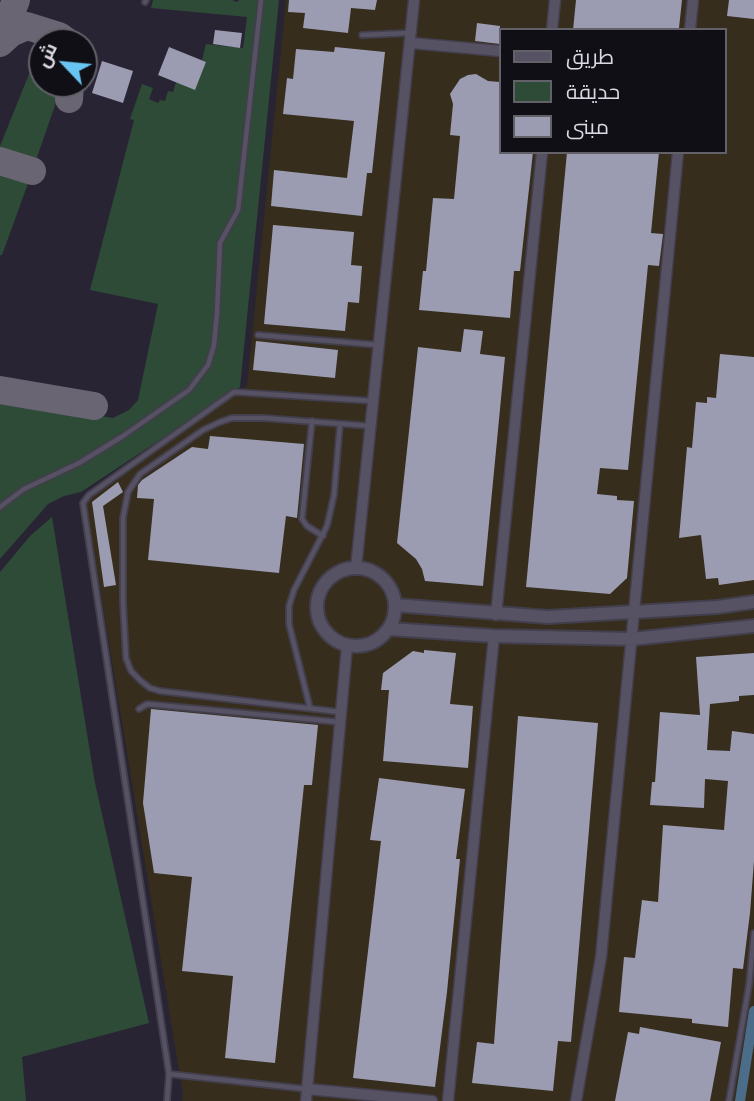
<!DOCTYPE html>
<meta charset="utf-8">
<style>
body{margin:0}
#map{position:relative;width:754px;height:1101px;overflow:hidden;background:#292434;font-family:"Source Serif 4",Cairo,serif}
canvas{display:block}
.legend{position:absolute;left:499px;top:28px;width:228px;height:126px;box-sizing:border-box;background:#110f16;border:2px solid #626068;margin:0;padding:9px 12px;list-style:none;font-size:21px;color:#dbd9e3}
.legend li{display:flex;align-items:center;gap:14px;height:35px}
.legend b{width:35px;border:2px solid #626068}
.north{position:absolute;left:28px;top:28px;width:70px;height:70px;box-sizing:border-box;background:#110f16;border:2px solid #626068;border-radius:50%;rotate:296deg;font-size:19px;font-weight:700;line-height:28px;text-align:center;color:#dbd9e3}
.north::after{content:'';display:block;margin:auto;width:24px;height:32px;background:#68c4f0;clip-path:polygon(50% 0,100% 100%,50% 72%,0 100%)}
</style>
<div id="map">
<canvas width="754" height="1101"></canvas>
<ul class="legend">
<li><b style="height:9px;background:#565163"></b>طريق</li>
<li><b style="height:19px;background:#2d4b37"></b>حديقة</li>
<li><b style="height:19px;background:#9b9cb1"></b>مبنى</li>
</ul>
<div class="north">ش</div>
</div>
<script>
const ctx = document.querySelector('canvas').getContext('2d');
ctx.lineJoin = 'round';
function paint(path, color) { ctx.fillStyle = color; ctx.fill(path, 'evenodd'); }
const toPath = rows => new Path2D(rows.map(r => 'M' + r).join(''));
function trace(path, color, width, dash) { ctx.strokeStyle = color; ctx.lineWidth = width; ctx.lineCap = dash ? 'butt' : 'round'; ctx.setLineDash(dash || []); ctx.stroke(path); }
paint(toPath([
 [286,0,754,0,754,1101,182,1101,183,1095,86,502,247,386],
 [500,30,724,30,724,152,500,152]
]), '#362d1d');
paint(toPath([
 [153,0,232,0,237,2,239,0,279,0,240,387,81,492,64,496,48,504,0,559,0,399,113,418,129,410,138,400,158,304,90,290,134,120,130,119,142,84,153,88,149,99,158,103,160,100,165,101,168,91,173,92,176,82,195,89,206,62,202,60,206,44,243,48,247,17,151,8],
 [44,37,52,37,54,42,42,42,42,84,59,84,60,91,35,163,0,152,0,146],
 [0,168,30,178,2,255,0,255],
 [52,517,95,783,149,1023,22,1057,26,1101,0,1101,0,572,30,536]
]), '#2d4b37');
trace(toPath([
 [740,1101,754,1011]
]), '#4b6d89', 10);
trace(toPath([
 [0,42,16,0],
 [0,43,11,33,27,26,59,36,67,42],
 [69,99,70,84],
 [0,161,32,171],
 [0,390,94,406]
]), '#696573', 28);
paint(toPath([
 [289,0,377,0,375,10,351,8,348,33,303,28,305,13,288,12],
 [576,0,682,0,679,28,573,30],
 [729,0,754,0,754,19,727,16],
 [477,23,500,26,500,44,475,41],
 [215,30,242,33,240,48,213,44],
 [169,47,206,62,195,90,158,75],
 [335,47,385,52,372,173,367,173,362,216,271,206,274,170,347,178,354,121,283,114,287,78,293,79,296,49,334,52],
 [102,61,133,71,123,103,92,93],
 [476,74,488,81,500,82,500,152,533,152,520,271,514,271,510,318,419,310,423,271,426,271,433,198,454,199,460,136,450,135,453,104,450,94,460,79,468,75],
 [567,152,659,152,651,233,663,234,659,266,648,265,628,470,600,468,597,494,617,496,617,500,634,501,627,578,610,594,526,587],
 [273,225,354,232,351,265,362,266,359,303,348,302,345,331,264,324],
 [464,329,483,331,480,354,505,357,483,586,425,581,422,569,416,559,397,543,418,347,461,352],
 [256,341,338,350,335,378,253,370],
 [720,354,754,357,754,580,719,585,718,578,706,579,701,535,679,538,687,447,692,448,696,402,707,403,707,397,716,398],
 [210,436,304,444,297,518,286,516,279,573,148,560,154,499,137,498,138,485,142,480,192,447,208,449],
 [118,482,123,492,103,506,116,585,104,587,92,502],
 [424,650,456,653,450,704,473,706,468,768,383,761,389,690,381,690,383,673,413,651,424,653],
 [754,653,754,695,739,696,739,701,710,704,707,750,730,751,732,731,754,734,754,861,750,913,743,969,733,968,728,1027,692,1023,692,1019,619,1012,624,957,635,958,642,900,658,902,663,825,724,830,728,781,705,779,704,808,650,805,652,782,655,782,660,712,700,715,696,657],
 [151,709,318,725,312,785,304,785,275,1063,225,1058,233,976,182,971,192,877,154,873,143,803],
 [518,716,598,723,571,1042,558,1041,553,1091,472,1083,477,1042,494,1044],
 [379,778,465,789,456,859,460,859,447,992,435,1087,353,1078,381,841,370,840],
 [640,1027,721,1042,710,1101,615,1101,628,1032,639,1034]
]), '#9b9cb1');
const service = toPath([
 [145,2,146,0],
 [362,35,410,33],
 [258,335,379,345],
 [312,421,302,519,307,526,323,536],
 [0,507,24,489,79,463,123,436,189,390,208,365,214,345,217,313,220,243,238,210,261,0],
 [310,708,289,624,289,606,294,590,327,526,334,495,340,424],
 [139,709,147,704,339,722],
 [340,712,160,691,150,688,141,681,131,671,126,658,123,602,123,518,128,492,140,474,203,430,220,422,232,418,263,418,371,426],
 [169,1074,83,503,89,495,234,392,373,401],
 [167,1101,169,1074,306,1089],
 [729,1101,749,985,754,933]
]);
const minor = toPath([
 [552,30,555,0],
 [690,30,693,0],
 [411,43,500,51],
 [356,568,414,0],
 [496,615,542,152],
 [307,1089,432,1101],
 [306,1101,347,646],
 [448,1101,494,636],
 [576,1101,601,957,678,152]
]);
const tertiary = toPath([
 '317 607a39 39 0 1 1 78 0a39 39 0 1 1-78 0Z',
 [395,605,548,617,718,607,754,602],
 [389,629,494,636,632,639,754,626]
]);
trace(service, '#423e4b', 8);
trace(minor, '#423e4b', 13);
trace(tertiary, '#423e4b', 16);
trace(service, '#565163', 4.5);
trace(minor, '#565163', 10);
trace(tertiary, '#565163', 12);
</script>
